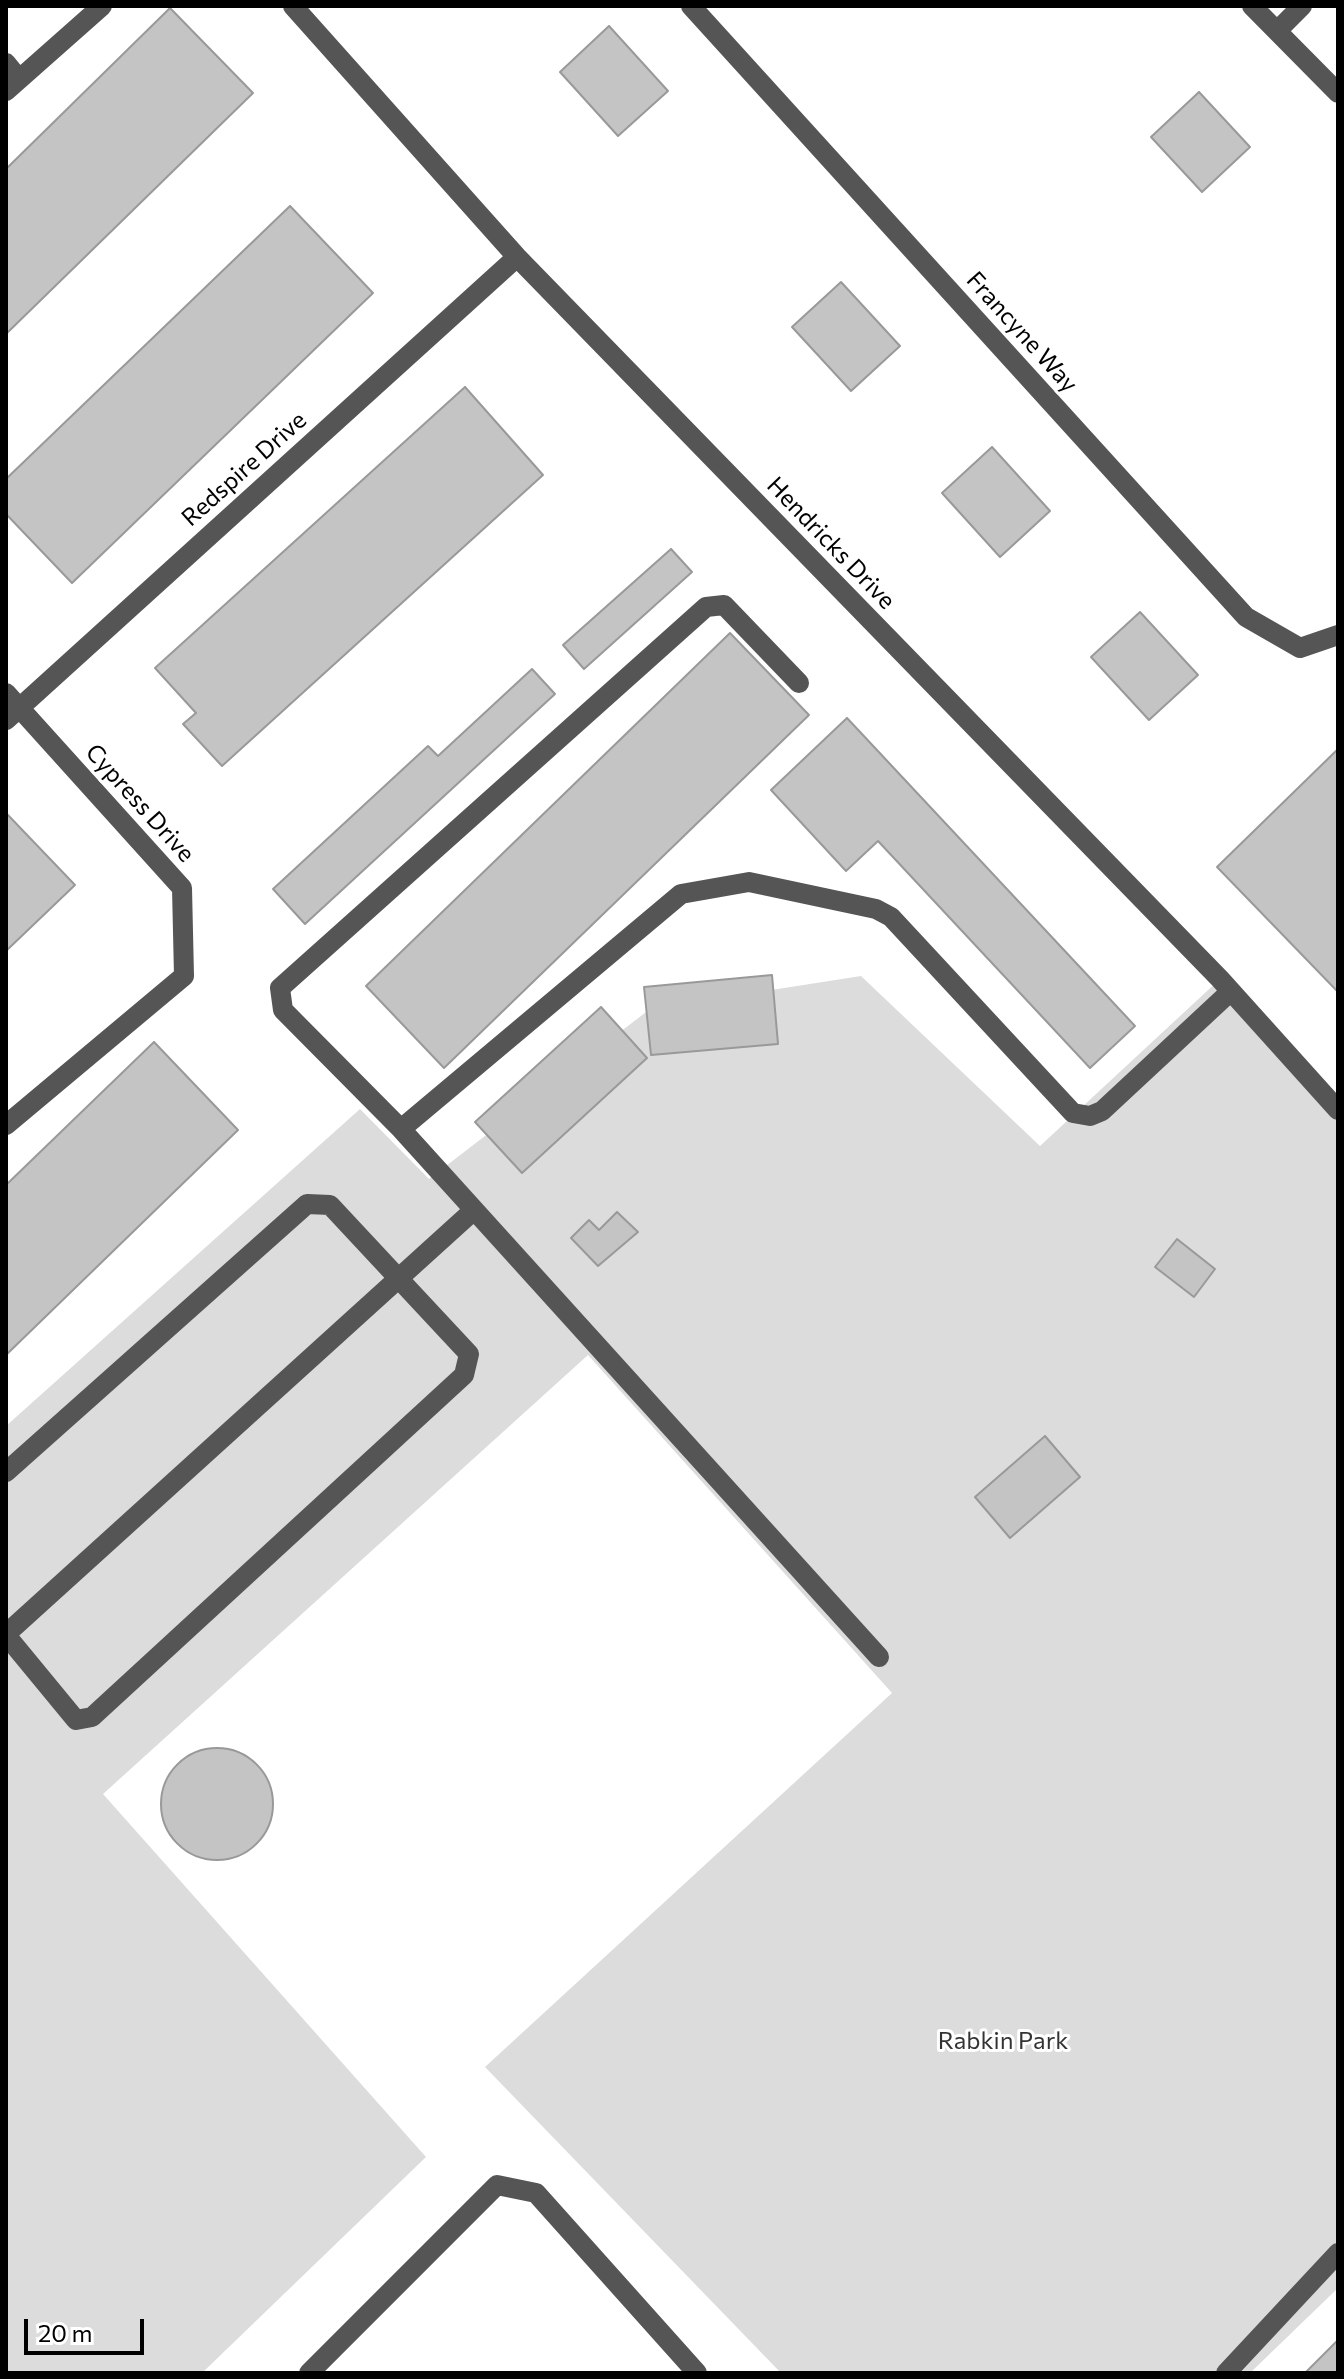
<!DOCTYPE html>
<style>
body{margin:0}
#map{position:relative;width:1344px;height:2379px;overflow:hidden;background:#fff;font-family:Commissioner,sans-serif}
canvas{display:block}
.frame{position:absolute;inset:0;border:8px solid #000;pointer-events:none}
.scale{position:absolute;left:24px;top:2319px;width:120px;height:36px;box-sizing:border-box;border:4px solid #000;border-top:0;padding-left:10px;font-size:24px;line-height:28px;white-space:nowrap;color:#000;-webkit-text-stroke:6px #fff;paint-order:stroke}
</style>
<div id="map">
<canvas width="1344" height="2379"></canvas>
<div class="frame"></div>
<div class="scale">20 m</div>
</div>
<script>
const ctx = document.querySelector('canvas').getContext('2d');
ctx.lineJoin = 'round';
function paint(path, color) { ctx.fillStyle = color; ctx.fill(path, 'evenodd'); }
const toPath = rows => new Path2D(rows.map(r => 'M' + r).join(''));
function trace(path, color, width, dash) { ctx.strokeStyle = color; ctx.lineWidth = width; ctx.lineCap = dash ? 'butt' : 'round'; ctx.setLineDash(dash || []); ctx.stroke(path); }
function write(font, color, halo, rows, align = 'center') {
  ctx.font = font + ' Commissioner,sans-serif'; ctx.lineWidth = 6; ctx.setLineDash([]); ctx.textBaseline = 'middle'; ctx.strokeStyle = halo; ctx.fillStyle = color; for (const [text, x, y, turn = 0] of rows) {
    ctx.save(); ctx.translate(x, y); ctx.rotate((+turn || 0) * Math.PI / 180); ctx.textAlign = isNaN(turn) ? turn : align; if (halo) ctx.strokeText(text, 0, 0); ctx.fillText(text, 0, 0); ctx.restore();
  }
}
paint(toPath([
 [861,976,1040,1146,1220,979,1338,1114,1338,2288,1250,2373,781,2373,485,2067,892,1693,588,1355,103,1794,426,2157,202,2373,6,2373,6,1426,360,1109,429,1179,650,1009]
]), '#dcdcdc');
const building = toPath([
 [170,8,253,93,6,334,6,169,170,8],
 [609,26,668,91,618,136,560,72,609,26],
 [1199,92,1250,147,1202,192,1151,137,1199,92],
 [290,206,373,293,72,583,6,514,6,479,290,206],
 [841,282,900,346,851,391,792,327,841,282],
 [465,387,543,475,222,766,183,724,196,713,155,668,465,387],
 [992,447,1050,511,1000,557,942,493,992,447],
 [671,549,692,572,584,669,563,645,671,549],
 [1140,612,1198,675,1149,720,1091,657,1140,612],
 [730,633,809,715,444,1068,366,986,730,633],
 [532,669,555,694,305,924,273,889,428,746,438,756,532,669],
 [847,718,1135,1026,1090,1068,878,841,846,871,771,790,847,718],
 [1338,749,1338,992,1217,867,1338,749],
 [6,813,75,885,6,951,6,813],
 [772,975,778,1044,651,1055,644,987,772,975],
 [601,1007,647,1058,522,1173,475,1122,601,1007],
 [154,1042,238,1130,6,1355,6,1185,154,1042],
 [617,1212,638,1232,598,1266,571,1238,589,1220,599,1230,617,1212],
 [1177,1239,1215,1269,1194,1297,1155,1267,1177,1239],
 [1045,1436,1080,1477,1010,1538,975,1497,1045,1436],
 '161 1804a56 56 0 1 1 112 0a56 56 0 1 1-112 0Z',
 [1338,2340,1338,2373,1305,2373,1338,2340]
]);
paint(building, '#c4c4c4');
trace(building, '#999', 2);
trace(toPath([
 [293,6,517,257,1220,979,1338,1110],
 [691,6,1246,617,1300,648,1338,635],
 [1252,6,1338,93],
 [1277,31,1302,6],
 [6,63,19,79],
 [6,91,102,6],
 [799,683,724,605,706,607,280,988,283,1010,401,1129,879,1657],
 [6,693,182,888,184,976,6,1125],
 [6,720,517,257],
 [401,1129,681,894,749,882,876,909,891,917,1073,1113,1090,1116,1102,1111,1231,991],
 [6,1472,307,1204,330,1205,469,1354,464,1375,92,1717,76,1720,6,1635],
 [6,1634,474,1210],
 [309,2373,497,2185,536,2193,697,2373],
 [1226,2373,1338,2253]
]), '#555', 20);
write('24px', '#000', '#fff', [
 ["Francyne Way",1022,332,48],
 ["Redspire Drive",244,469,-42],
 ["Hendricks Drive",831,543,46],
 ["Cypress Drive",140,803,48]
]);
write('24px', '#333', '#fff', [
 ["Rabkin Park",1003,2041]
]);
</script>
